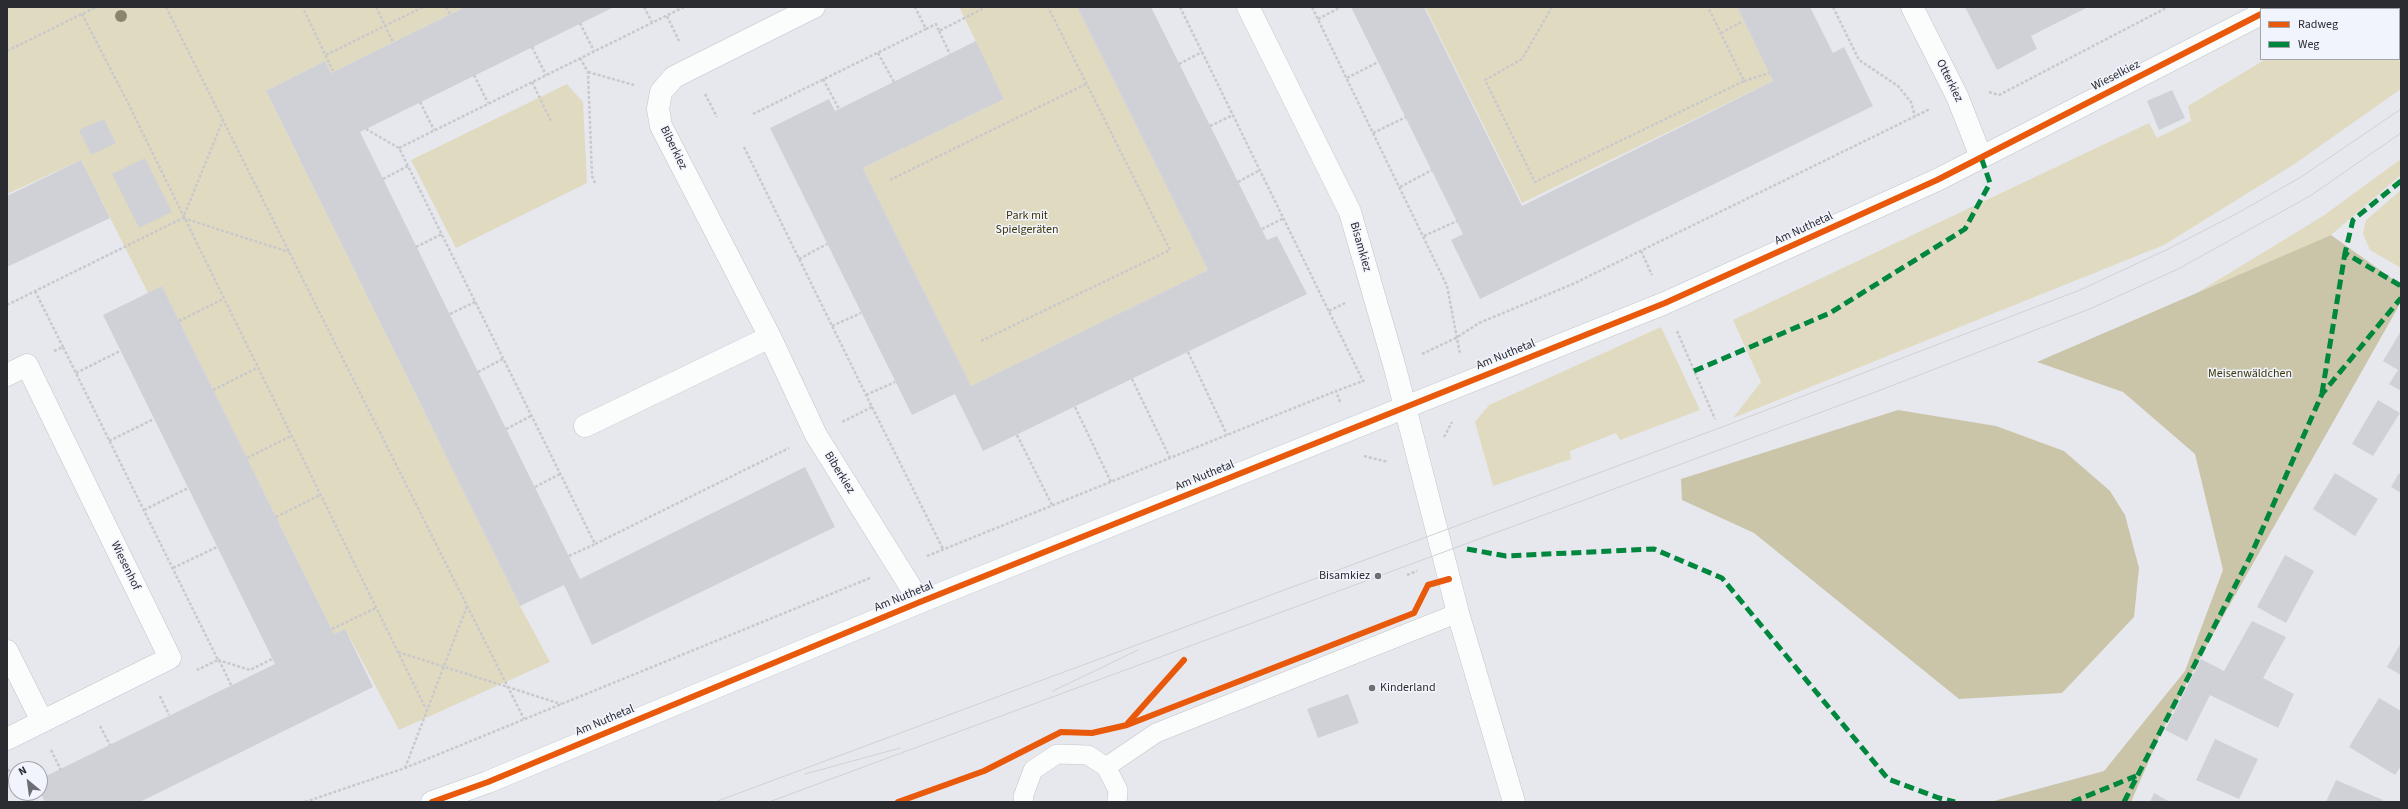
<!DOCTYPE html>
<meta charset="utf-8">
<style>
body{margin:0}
#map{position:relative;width:2408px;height:809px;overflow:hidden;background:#e6e8ee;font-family:"Source Sans 3",sans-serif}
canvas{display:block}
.frame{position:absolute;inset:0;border:8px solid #2b2c31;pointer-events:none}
.legend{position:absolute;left:2260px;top:8px;width:140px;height:52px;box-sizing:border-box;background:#f1f4fd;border:1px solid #a2a4ab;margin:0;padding:5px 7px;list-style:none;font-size:12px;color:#2b2c31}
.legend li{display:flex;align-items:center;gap:8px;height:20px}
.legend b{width:20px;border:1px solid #a2a4ab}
.north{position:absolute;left:8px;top:761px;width:40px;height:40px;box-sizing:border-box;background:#f1f4fd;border:1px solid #a2a4ab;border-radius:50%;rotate:331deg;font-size:11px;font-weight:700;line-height:16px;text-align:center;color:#2b2c31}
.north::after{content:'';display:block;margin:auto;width:14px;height:18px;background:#6c6e73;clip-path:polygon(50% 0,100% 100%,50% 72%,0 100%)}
</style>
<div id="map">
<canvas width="2408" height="809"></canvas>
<div class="frame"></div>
<ul class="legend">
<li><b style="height:5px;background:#e8590c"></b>Radweg</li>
<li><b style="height:5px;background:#00873e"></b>Weg</li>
</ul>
<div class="north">N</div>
</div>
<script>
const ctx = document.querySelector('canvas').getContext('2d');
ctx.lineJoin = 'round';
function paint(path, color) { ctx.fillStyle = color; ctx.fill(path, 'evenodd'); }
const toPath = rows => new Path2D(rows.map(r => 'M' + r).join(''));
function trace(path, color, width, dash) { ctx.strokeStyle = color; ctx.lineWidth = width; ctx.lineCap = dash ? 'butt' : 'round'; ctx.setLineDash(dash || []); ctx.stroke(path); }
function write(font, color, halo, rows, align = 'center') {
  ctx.font = font + ' "Source Sans 3",sans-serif'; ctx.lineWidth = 3; ctx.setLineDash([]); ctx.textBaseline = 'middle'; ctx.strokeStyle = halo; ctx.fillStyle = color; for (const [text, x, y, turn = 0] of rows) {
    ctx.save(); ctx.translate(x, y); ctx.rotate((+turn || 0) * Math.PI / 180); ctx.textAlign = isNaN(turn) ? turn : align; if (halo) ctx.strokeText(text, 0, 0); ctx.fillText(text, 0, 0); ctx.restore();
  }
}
paint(toPath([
 [7,7,465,7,331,73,325,61,266,91,520,606,550,662,399,730,345,629,334,634,162,286,148,293,81,160,7,194],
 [959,7,1077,7,1208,270,971,386,863,168,1004,99],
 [1425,7,1737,7,1773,81,1522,203],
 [2351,7,2401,7,2401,89,2293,165,2164,245,1733,418,1761,382,1733,320,2149,123,2157,138,2191,121,2188,106,2266,59,2399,59,2399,9,2348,9],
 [567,84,583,102,587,183,456,248,411,160],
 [2401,159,2401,175,2331,235,2195,294,2323,216],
 [2401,190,2401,268,2370,250,2363,234,2366,220],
 [1661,327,1700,410,1620,440,1616,433,1570,451,1571,459,1493,486,1475,422,1489,405]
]), '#e0dbc0');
paint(toPath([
 [2331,235,2401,285,2401,302,2203,652,2161,733,2131,802,1990,802,2104,771,2185,671,2223,570,2195,454,2123,392,2037,362],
 [1898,410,1996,426,2064,451,2110,491,2125,515,2139,568,2134,617,2062,693,1959,699,1754,533,1682,500,1681,479]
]), '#cac5a9');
paint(toPath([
 [465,7,614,7,360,132,580,579,805,467,835,527,592,645,564,585,520,606,266,91,325,61,331,73],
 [1077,7,1151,7,1267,240,1277,236,1307,294,983,451,955,394,912,415,770,128,829,99,835,111,839,109,976,41,1004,99,863,168,971,386,1208,270],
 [1351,7,1424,7,1522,206,1773,81,1737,7,1810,7,1833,53,1844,47,1873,106,1480,299,1451,240,1463,234],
 [1965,7,2088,7,2031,36,2037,49,1997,70],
 [2172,90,2185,118,2159,130,2147,101],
 [104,119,116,143,91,155,79,130],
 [145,158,172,212,139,228,112,174],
 [81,160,110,218,7,267,7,196],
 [162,286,334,634,345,629,373,687,140,802,45,802,40,792,40,779,275,664,103,315],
 [2401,331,2401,391,2389,384,2398,370,2383,361],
 [2378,400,2400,413,2373,456,2352,444],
 [2335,473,2378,499,2355,536,2313,509],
 [2399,473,2401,475,2401,493,2391,487],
 [2285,555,2314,571,2286,623,2257,607],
 [2252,621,2286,637,2263,678,2294,694,2278,728,2210,695,2187,741,2165,730,2201,659,2224,671],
 [2401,643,2401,675,2387,667],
 [1348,694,1359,723,1318,738,1307,709],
 [2379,698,2401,711,2401,766,2395,775,2349,747],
 [2215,739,2258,759,2239,799,2196,780],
 [2336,780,2383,800,2382,802,2326,802],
 [2154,793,2170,802,2150,802]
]), '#d0d1d6');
const lane = toPath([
 [1106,767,1156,733,1458,613],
 [1024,802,1023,797,1033,770,1057,754,1088,755,1106,767,1118,790,1117,802]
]);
const street = toPath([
 [814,7,674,77,661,92,658,109,661,126,770,337,816,435,920,602],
 [1248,7,1350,212,1395,368,1458,613,1514,802],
 [1912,7,1957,96,1981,157],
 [7,375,27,365,170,658,7,739],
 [585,426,770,337],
 [7,651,42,721],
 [432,802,488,782,920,602,1665,303,1937,180,2261,14]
]);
trace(lane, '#c3c4c9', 20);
trace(street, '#c3c4c9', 23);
trace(toPath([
 [166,7,524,719],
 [376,7,393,42],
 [446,7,450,14],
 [644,7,652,22],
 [684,7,399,148,595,544,789,448],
 [1180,7,1363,381,1366,379],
 [1312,7,1447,286,1460,354],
 [1552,7,1522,59,1485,80,1535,182,1744,81,1708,7],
 [1833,7,1859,60,1898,86,1911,102,1915,116],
 [304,10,333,71],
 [82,14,125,97,426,709],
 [667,16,679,41],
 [1318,19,1341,7],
 [580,23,594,51],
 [926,29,936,24,939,31,986,7],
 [939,31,950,54],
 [1721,33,1743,21],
 [532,47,546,75],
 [7,51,96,7],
 [878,53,894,82],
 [326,55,423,7],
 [580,58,588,72,592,176,595,183],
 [1179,64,1202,52],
 [588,72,634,85],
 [474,75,488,103],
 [1347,78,1378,62],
 [823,79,839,109],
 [1744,81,1769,73],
 [532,82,551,121],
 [1989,92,1999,95,2168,7],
 [705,94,717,117],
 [420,102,434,130],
 [753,114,926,29,915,7],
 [1210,126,1233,115],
 [366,129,399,148],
 [1373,133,1406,117],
 [744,147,872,407,842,422],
 [383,179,408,166],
 [890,180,1086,84],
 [1238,182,1260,170],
 [1400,187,1432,170],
 [183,218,289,252],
 [1262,229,1284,218],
 [1424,236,1457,221],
 [416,247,442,234],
 [1641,251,1652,275],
 [799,259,827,244],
 [35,291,63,347],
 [7,305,183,218,223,120],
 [1329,311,1345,303],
 [450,314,475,302],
 [179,321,223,299],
 [832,326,861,313],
 [1677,331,1715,419],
 [981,341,1170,250,1048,7],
 [54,351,63,347,218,660,197,670],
 [1188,352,1227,435],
 [1422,354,1456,338,1479,323,1573,284,1930,109],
 [478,372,503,359],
 [76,373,120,351],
 [1132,379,1170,458],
 [213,390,257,368],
 [866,395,895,382],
 [1340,402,1336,391,1363,381],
 [872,407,943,549],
 [1075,407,1111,482],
 [506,429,531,416],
 [1017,435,1052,505],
 [1444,437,1452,422],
 [109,441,154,419],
 [1364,456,1388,462],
 [247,458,291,436],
 [535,487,560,474],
 [144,510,188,488],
 [276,517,320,495],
 [569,556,595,544],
 [927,556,1336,391],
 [173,568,217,547],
 [1407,575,1417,571],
 [332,629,376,608],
 [398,652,561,704],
 [218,660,250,670,272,659],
 [219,660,231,685],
 [160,696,169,715],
 [100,726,110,745],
 [51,750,61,770],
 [405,768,467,606],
 [8,769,16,784],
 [20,793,25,802],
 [305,802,405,768,870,578]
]), '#c9c9cc', 2.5, [3, 2]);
trace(lane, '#fbfcfc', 19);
trace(street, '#fbfcfc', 22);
trace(toPath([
 [1053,691,1138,650],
 [805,774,900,748],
 [715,802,1722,427,2080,290,2168,249,2236,214,2301,177,2401,109],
 [769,802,1873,393,2092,308,2178,269,2310,196,2401,133]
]), '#d0d1d3', 1);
trace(toPath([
 [2401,181,2353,220,2345,253,2401,286],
 [1694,371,1830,313,1965,229,1990,183,1981,157],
 [2322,393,2345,253],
 [1467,549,1506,556,1654,549,1722,578,1888,779,1939,798,1955,802],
 [2072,802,2136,776],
 [2124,802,2251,555,2322,394,2401,298]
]), '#00873e', 5, [10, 5]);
trace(toPath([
 [1128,723,1184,660],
 [432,802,488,782,920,602,1665,303,1937,180,2261,14],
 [898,802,984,771,1061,732,1092,733,1127,725,1414,613,1428,585,1449,579]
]), '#e8590c', 6);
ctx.fillStyle = '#8a866e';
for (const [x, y] of [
 [121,16]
]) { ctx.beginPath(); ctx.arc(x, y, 6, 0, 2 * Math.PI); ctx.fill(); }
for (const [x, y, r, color] of [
 [1378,576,4,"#6c6e73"],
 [1372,688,4,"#6c6e73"]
]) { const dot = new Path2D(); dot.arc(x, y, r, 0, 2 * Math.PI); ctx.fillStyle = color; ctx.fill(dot); trace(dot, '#f1f4fd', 1.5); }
write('12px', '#2b2c31', '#f1f4fd', [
 ["Wieselkiez",2116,76,-27],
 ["Otterkiez",1949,81,64],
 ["Biberkiez",673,148,64],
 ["Am Nuthetal",1804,229,-25],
 ["Bisamkiez",1360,247,74],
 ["Am Nuthetal",1506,355,-22],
 ["Biberkiez",839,473,58],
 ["Am Nuthetal",1205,476,-22],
 ["Wiesenhof",125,566,64],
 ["Am Nuthetal",904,597,-22],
 ["Am Nuthetal",605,721,-23]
]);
write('12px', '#3e3606', '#f1f4fd', [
 ["Park mit",1027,216],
 ["Spielgeräten",1027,230],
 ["Meisenwäldchen",2250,374]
]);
write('12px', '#2b2c31', '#f1f4fd', [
 ["Bisamkiez",1370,576],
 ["Kinderland",1380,688,"left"]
], 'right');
</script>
